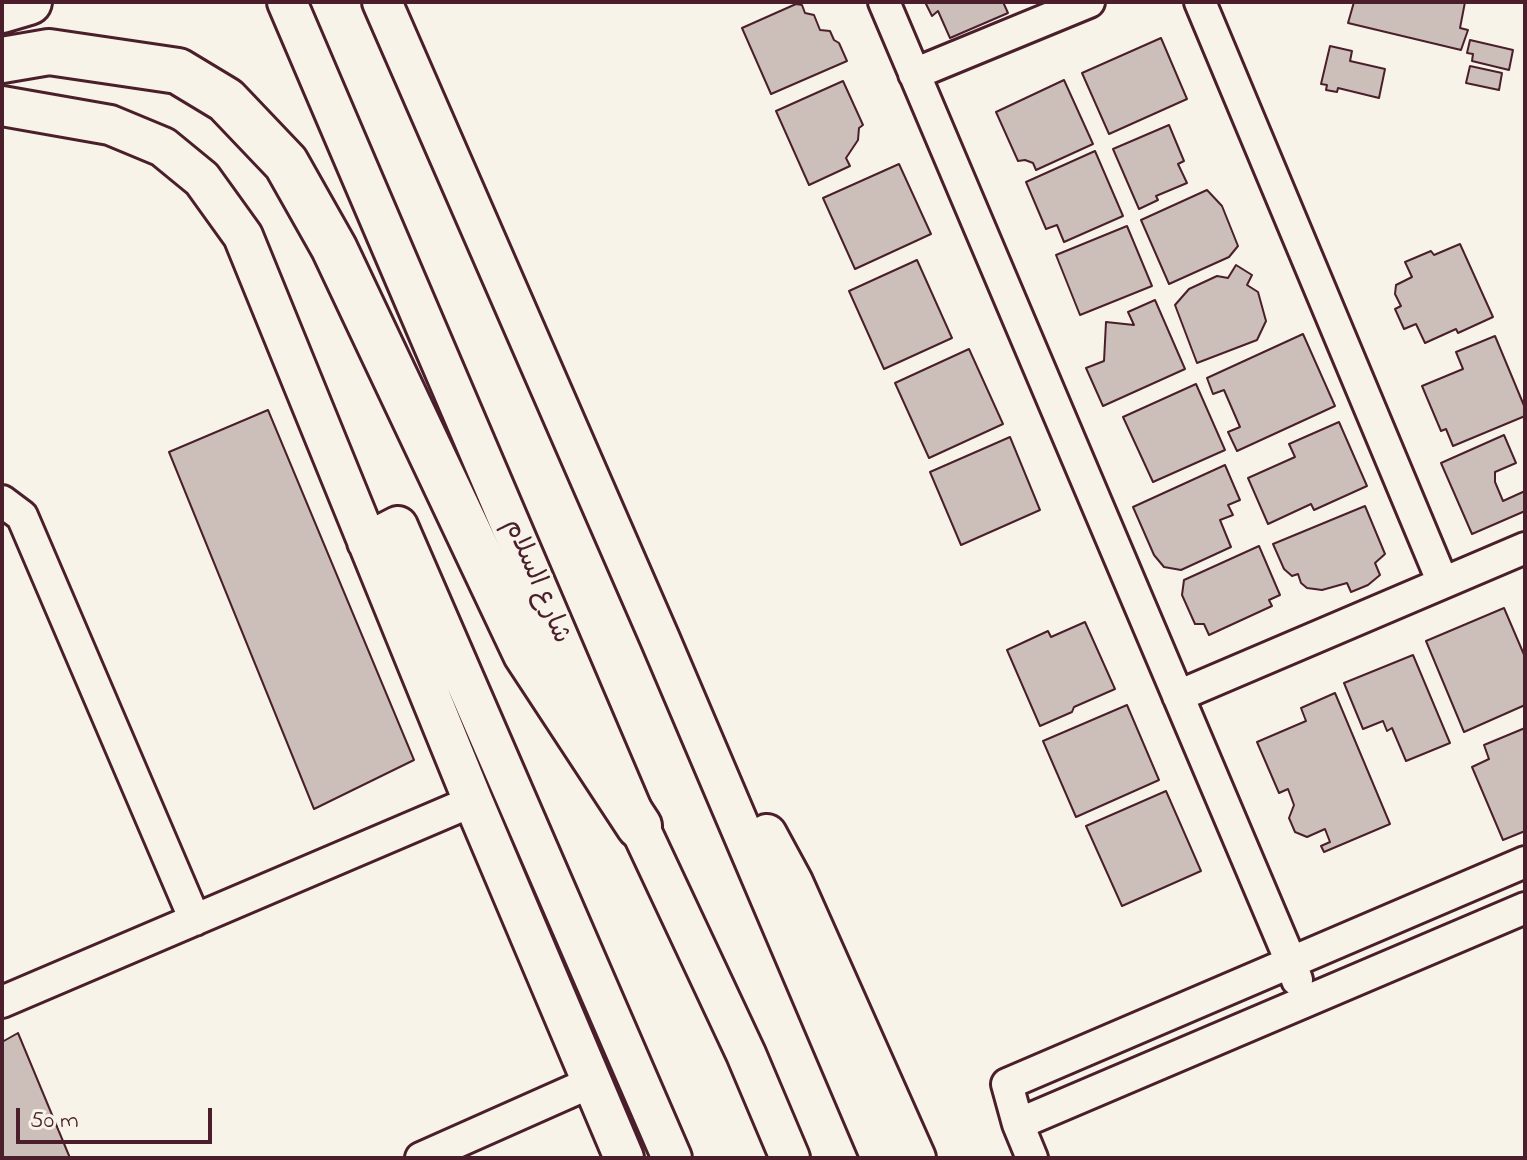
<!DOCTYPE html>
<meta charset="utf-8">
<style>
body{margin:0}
#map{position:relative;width:1527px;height:1160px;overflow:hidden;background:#f7f3e8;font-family:"Indie Flower",sans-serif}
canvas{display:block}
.frame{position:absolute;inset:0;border:4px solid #4a1f2b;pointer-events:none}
.scale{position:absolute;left:16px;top:1108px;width:196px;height:36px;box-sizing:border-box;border:4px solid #4a1f2b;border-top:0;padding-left:10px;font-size:24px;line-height:28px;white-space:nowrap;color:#4a1f2b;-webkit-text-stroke:6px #f7f3e8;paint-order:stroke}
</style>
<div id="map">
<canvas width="1527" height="1160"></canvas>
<div class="frame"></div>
<div class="scale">50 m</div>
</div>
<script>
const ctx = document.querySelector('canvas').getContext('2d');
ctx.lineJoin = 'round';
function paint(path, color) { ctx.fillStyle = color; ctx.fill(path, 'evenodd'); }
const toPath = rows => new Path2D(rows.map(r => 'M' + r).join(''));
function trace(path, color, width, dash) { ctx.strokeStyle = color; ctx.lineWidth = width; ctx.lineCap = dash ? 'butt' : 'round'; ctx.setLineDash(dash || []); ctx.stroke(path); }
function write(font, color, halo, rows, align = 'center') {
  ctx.font = font + ' "Indie Flower","Playpen Sans Arabic",sans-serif'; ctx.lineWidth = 6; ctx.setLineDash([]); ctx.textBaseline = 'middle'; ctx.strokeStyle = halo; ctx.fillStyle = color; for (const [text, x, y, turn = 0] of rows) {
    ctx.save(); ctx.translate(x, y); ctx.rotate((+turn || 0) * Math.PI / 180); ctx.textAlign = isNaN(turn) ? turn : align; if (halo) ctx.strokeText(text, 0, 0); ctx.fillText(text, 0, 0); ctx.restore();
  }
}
const building = toPath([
 [925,2,1003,2,1008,13,950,38,938,11,932,16,925,2],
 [1354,2,1465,2,1460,28,1468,30,1461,50,1348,23,1354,2],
 [796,4,802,5,805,13,814,15,820,30,830,31,834,40,839,43,847,61,771,94,742,28,796,4],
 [1161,38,1187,99,1109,134,1082,73,1161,38],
 [1470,40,1513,50,1509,70,1472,61,1473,54,1467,53,1470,40],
 [1330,46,1352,51,1350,61,1385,69,1379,98,1338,88,1337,92,1326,90,1327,85,1321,84,1330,46],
 [1470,66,1502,73,1499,90,1466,83,1470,66],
 [1064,80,1093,144,1036,170,1033,163,1025,160,1018,161,996,112,1064,80],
 [843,81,863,125,859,128,858,140,846,158,850,166,809,185,776,111,843,81],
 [1169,125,1184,161,1178,164,1187,183,1156,196,1158,200,1139,209,1113,149,1169,125],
 [1095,151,1123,216,1064,242,1057,225,1046,229,1026,182,1095,151],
 [899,164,931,234,855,269,823,198,899,164],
 [1207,190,1222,206,1238,246,1229,257,1169,284,1141,220,1207,190],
 [1127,226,1152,286,1080,315,1056,255,1127,226],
 [1460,244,1493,317,1458,333,1456,329,1425,343,1416,324,1404,329,1395,309,1401,306,1395,294,1396,285,1412,277,1405,262,1431,251,1434,255,1460,244],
 [917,260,952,338,884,369,849,291,917,260],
 [1236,265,1252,275,1247,285,1258,292,1266,321,1257,340,1197,363,1175,305,1189,289,1217,276,1228,278,1236,265],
 [1155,300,1185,369,1103,406,1086,368,1104,361,1106,322,1134,325,1128,312,1155,300],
 [1303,334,1335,406,1237,451,1228,432,1240,427,1224,390,1213,394,1207,378,1303,334],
 [1495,336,1525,408,1525,416,1453,446,1446,429,1441,431,1422,386,1463,369,1456,352,1495,336],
 [969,349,1003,424,929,458,895,383,969,349],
 [1196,384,1225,450,1153,482,1123,417,1196,384],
 [268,410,414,760,314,809,169,452,268,410],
 [1339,422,1367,486,1314,510,1311,504,1268,524,1248,478,1295,457,1289,444,1339,422],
 [1504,435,1516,463,1495,472,1495,482,1503,501,1525,491,1525,511,1472,534,1441,463,1504,435],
 [1010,437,1040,510,961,545,930,472,1010,437],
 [1225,465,1240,500,1228,505,1233,515,1220,520,1231,547,1181,570,1164,567,1154,555,1133,507,1225,465],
 [1365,506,1385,554,1375,563,1380,575,1368,585,1351,592,1347,583,1322,590,1307,588,1301,583,1298,574,1292,576,1284,569,1273,544,1365,506],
 [1259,546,1280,595,1269,600,1272,606,1209,635,1204,624,1195,624,1182,595,1184,580,1259,546],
 [1504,608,1525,657,1525,705,1464,732,1426,641,1504,608],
 [1085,622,1115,689,1074,707,1072,712,1040,726,1007,650,1048,631,1051,637,1085,622],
 [1413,655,1450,743,1406,761,1392,728,1387,731,1383,721,1363,729,1344,683,1413,655],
 [1335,693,1390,824,1324,852,1321,846,1330,842,1325,829,1307,837,1295,832,1289,818,1294,805,1288,789,1279,793,1257,742,1306,721,1301,708,1335,693],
 [1127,705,1159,780,1076,817,1043,741,1127,705],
 [1525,728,1525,831,1503,840,1472,767,1489,759,1484,745,1525,728],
 [1166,791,1201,871,1122,906,1086,826,1166,791],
 [18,1033,70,1158,2,1158,2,1042,18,1033]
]);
paint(building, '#ccbfb9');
trace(building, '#4a1f2b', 2);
const minor = toPath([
 [884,2,1291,962,1297,980],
 [1200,2,1443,583],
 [914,74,1089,2],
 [2,501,22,516,195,920],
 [1178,696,1525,548],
 [1525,862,1007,1084,1018,1124,1525,908],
 [2,1002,473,801],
 [1018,1124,1032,1158],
 [421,1158,592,1082]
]);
const major = toPath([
 [287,2,639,826,746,1054,790,1158],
 [382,2,660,639,881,1158],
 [2,106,110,125,163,147,202,179,243,236,473,801,624,1158],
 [367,542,398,526,672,1158],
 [767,834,793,882,916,1158]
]);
const highway = toPath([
 [2,10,29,2],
 [2,60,49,52,178,71,226,100,286,163,334,248,526,654,639,826]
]);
trace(minor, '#4a1f2b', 36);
trace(major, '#4a1f2b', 44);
trace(highway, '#4a1f2b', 50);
trace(minor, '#f7f3e8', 30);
trace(major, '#f7f3e8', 38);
trace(highway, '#f7f3e8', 44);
write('26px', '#4a1f2b', '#f7f3e8', [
 ["شارع السلام",535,582,67]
]);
</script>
